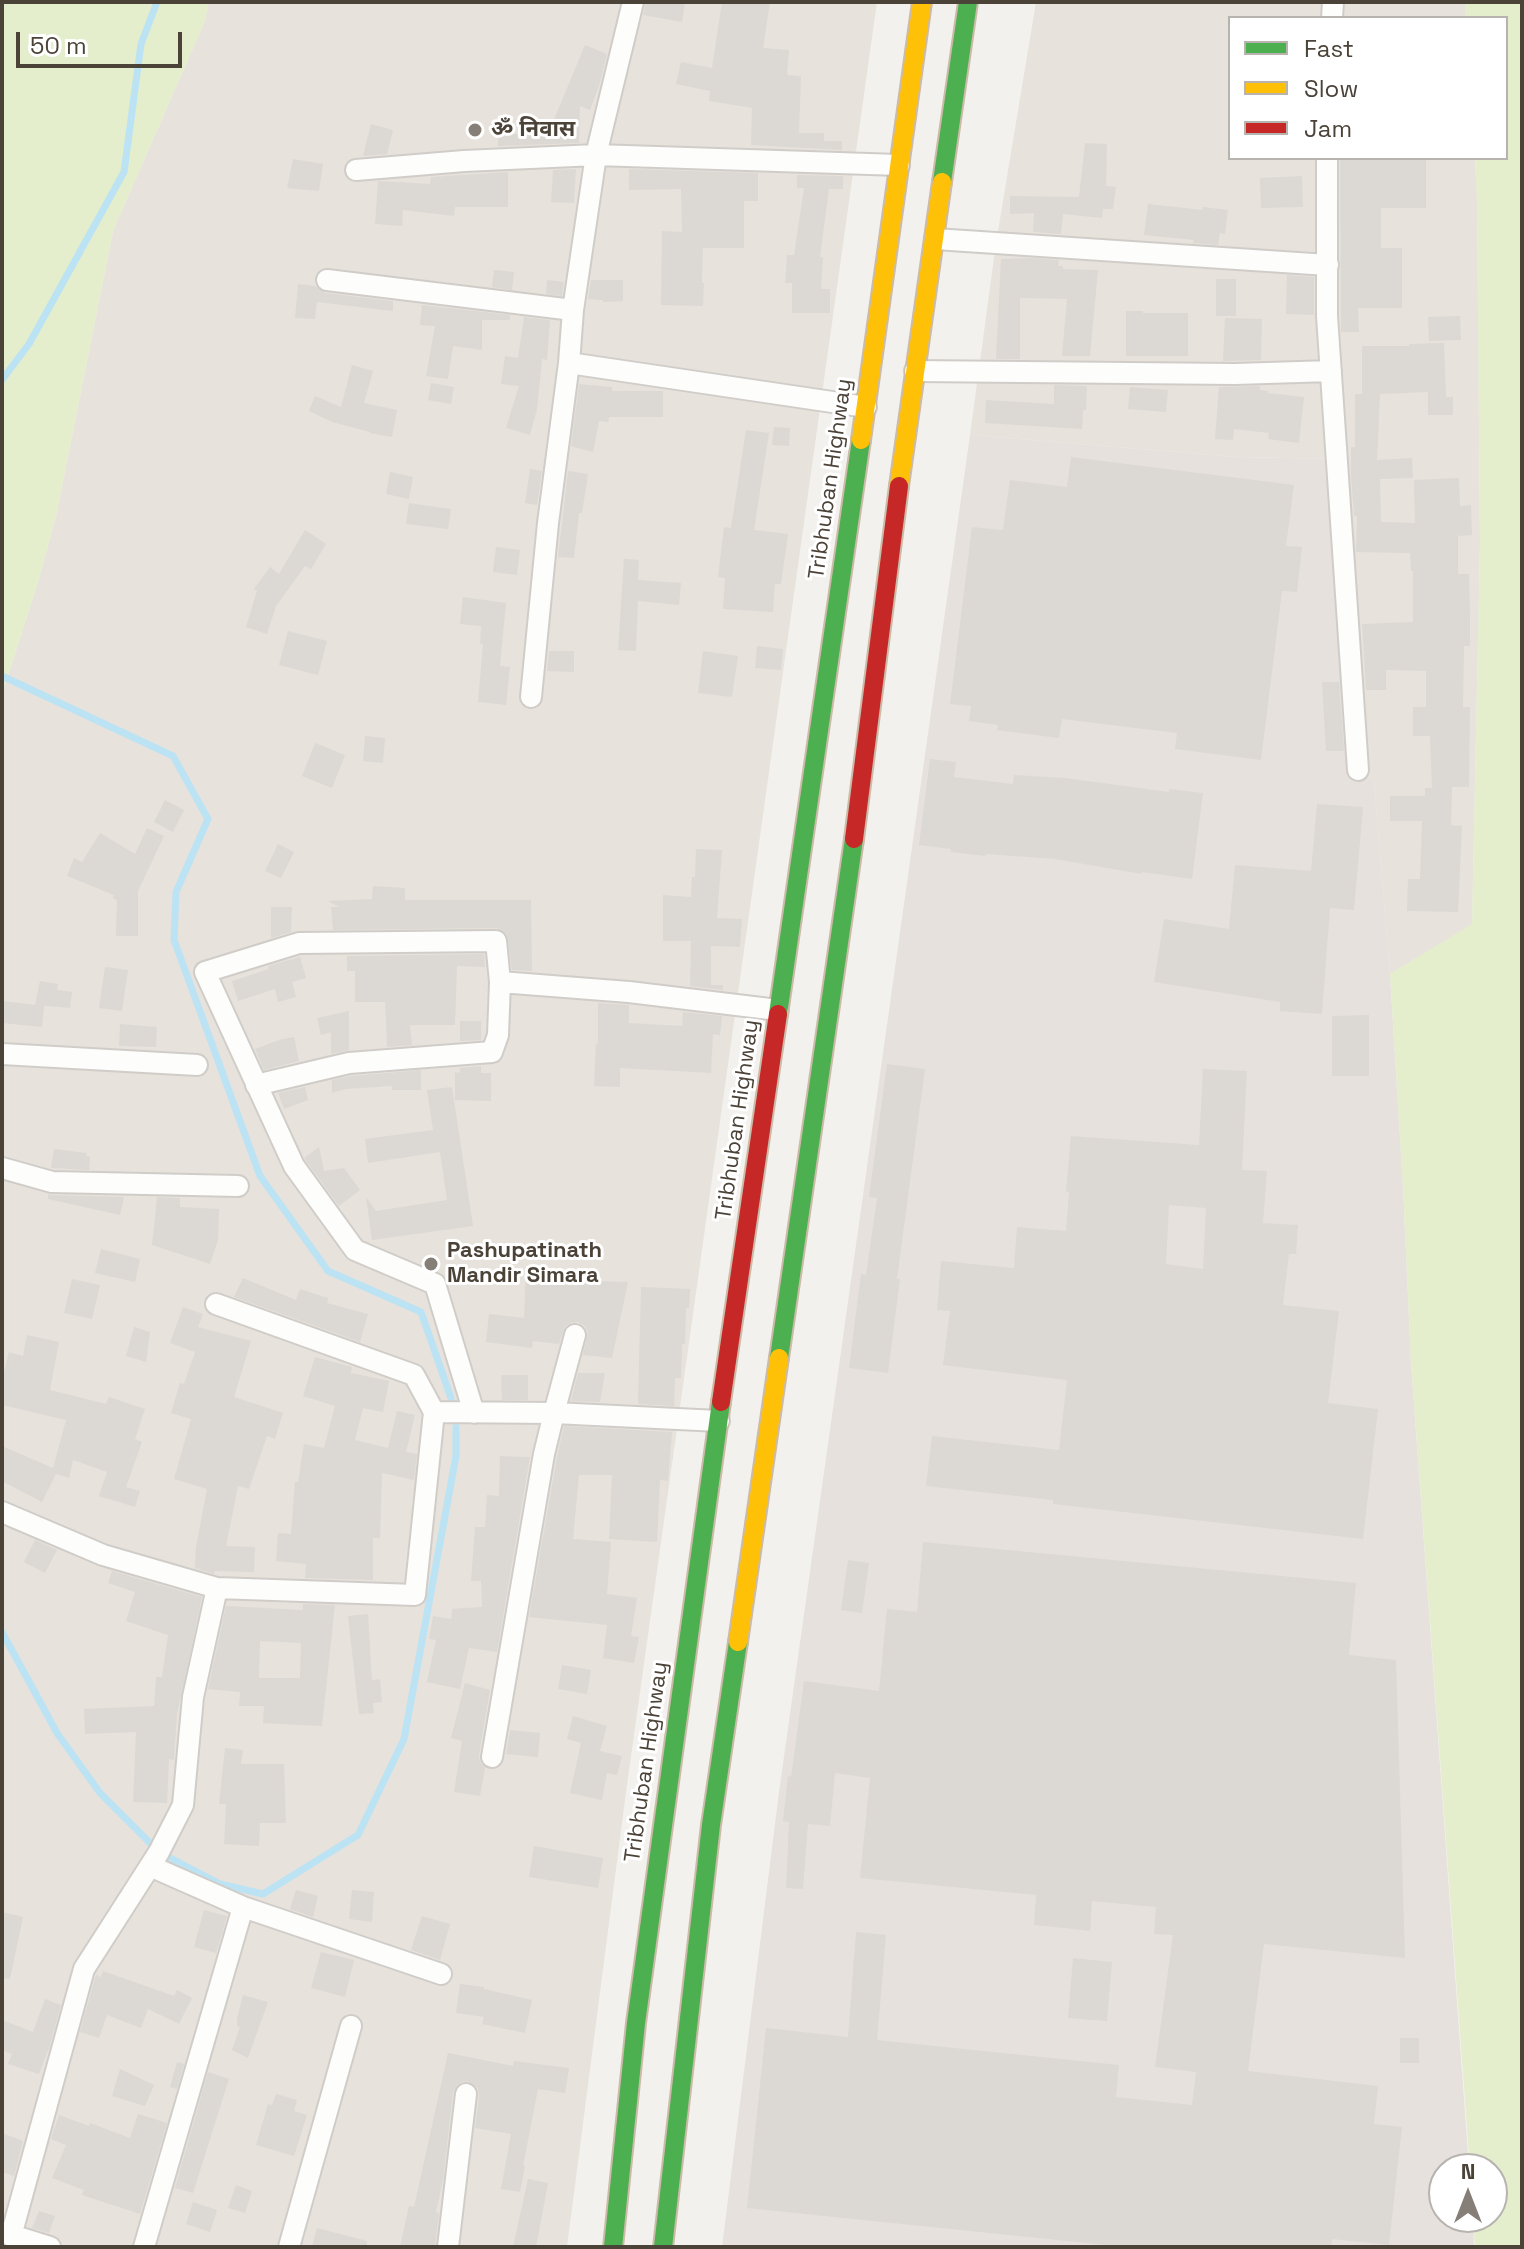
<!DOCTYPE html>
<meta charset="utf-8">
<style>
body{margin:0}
#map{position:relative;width:1524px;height:2249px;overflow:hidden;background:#f3f1ee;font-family:"Space Grotesk",sans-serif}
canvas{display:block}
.frame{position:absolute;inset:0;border:4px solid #4b4238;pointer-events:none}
.legend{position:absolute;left:1228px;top:16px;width:280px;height:144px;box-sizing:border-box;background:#fff;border:2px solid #b7b3af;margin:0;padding:10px 14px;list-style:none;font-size:24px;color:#4b4238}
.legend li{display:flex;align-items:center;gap:16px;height:40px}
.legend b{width:40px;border:2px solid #b7b3af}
.north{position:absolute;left:1428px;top:2153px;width:80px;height:80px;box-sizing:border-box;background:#fff;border:2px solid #b7b3af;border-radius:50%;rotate:0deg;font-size:22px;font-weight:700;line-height:32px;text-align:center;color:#4b4238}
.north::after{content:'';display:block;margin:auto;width:28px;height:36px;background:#867f78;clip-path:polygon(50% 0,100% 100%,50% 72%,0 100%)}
.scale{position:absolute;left:16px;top:32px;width:166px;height:36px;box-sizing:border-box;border:4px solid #4b4238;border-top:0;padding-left:10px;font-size:24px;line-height:28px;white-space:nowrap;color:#4b4238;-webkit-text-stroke:6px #fff;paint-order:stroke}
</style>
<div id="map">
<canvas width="1524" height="2249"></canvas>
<div class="frame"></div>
<ul class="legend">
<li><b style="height:10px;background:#4caf50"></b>Fast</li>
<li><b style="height:10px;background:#ffc107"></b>Slow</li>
<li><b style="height:10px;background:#c62828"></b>Jam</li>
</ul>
<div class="north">N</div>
<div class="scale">50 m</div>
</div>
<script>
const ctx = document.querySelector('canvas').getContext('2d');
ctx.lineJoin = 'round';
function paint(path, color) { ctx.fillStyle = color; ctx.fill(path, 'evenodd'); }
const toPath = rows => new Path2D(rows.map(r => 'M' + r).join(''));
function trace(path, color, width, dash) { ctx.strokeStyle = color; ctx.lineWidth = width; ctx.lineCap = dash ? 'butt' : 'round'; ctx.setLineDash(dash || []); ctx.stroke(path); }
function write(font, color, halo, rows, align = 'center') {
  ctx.font = font + ' "Space Grotesk","Noto Sans Devanagari",sans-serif'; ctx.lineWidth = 6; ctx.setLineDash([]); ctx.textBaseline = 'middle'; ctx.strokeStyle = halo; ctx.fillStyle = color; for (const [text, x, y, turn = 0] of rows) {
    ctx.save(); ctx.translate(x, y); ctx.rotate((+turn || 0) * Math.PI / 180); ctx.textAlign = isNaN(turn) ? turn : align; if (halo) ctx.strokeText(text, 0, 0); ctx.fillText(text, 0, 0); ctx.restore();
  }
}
paint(toPath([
 [209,2,877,2,626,1792,567,2247,2,2247,2,694,38,582,56,516,113,231,204,23],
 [1036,2,1465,2,1466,18,1230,18,1230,158,1475,158,1477,196,1480,544,1472,925,1390,974,1374,782,1358,770,1336,459,1236,457,970,435,996,243]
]), '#e7e2db');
paint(toPath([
 [970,435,1236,457,1336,459,1358,770,1374,782,1390,974,1403,1186,1411,1362,1469,2169,1444,2169,1444,2217,1473,2217,1474,2247,722,2247,779,1792]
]), '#e6e1dd');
paint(toPath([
 [2,2,209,2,204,23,113,231,56,516,38,582,2,694],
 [1465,2,1522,2,1522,2247,1475,2247,1473,2217,1492,2217,1492,2169,1470,2169,1411,1362,1403,1186,1390,974,1472,924,1480,544,1477,200,1475,158,1506,158,1506,18,1466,18]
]), '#e4eecd');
trace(toPath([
 [2,380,29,344,124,172,141,44,157,2],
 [2,676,173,756,208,819,176,892,174,940,260,1176,328,1271,421,1312,451,1398],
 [2,1632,57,1733,100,1793,159,1852,220,1884,263,1894,358,1835,404,1739,456,1456,456,1427]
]), '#bce3f4', 7);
paint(toPath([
 [646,2,685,2,682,22,643,15],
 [722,2,770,2,763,48,789,50,787,75,801,76,799,133,824,133,824,141,842,141,842,150,751,145,752,108,709,101,710,91,676,84,681,62,712,68],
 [585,45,607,54,599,86,590,110,580,106,579,143,498,146,498,134,550,134,551,122,553,122],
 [371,124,393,130,387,154,363,156],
 [1085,143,1107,144,1106,186,1116,187,1113,209,1103,209,1102,218,1063,214,1061,234,1033,232,1034,213,1010,214,1010,196,1079,197],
 [1340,158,1426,158,1426,208,1381,208,1381,248,1402,248,1402,308,1358,308,1359,332,1341,332],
 [293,159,323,164,319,191,287,188],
 [576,169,574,203,551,202,553,170],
 [629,169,758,173,758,201,744,201,744,248,703,248,702,283,704,283,703,306,661,305,662,231,682,232,681,189,629,190],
 [508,172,508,207,455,207,454,216,403,210,402,226,375,224,378,181,430,184,431,177],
 [797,175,843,176,843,189,829,189,820,257,823,257,821,289,830,289,830,313,792,313,792,283,785,283,787,255,794,255,804,188,797,188],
 [1302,176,1303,207,1261,208,1260,178],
 [1148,204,1202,210,1203,207,1228,210,1225,234,1220,233,1218,245,1193,243,1194,240,1144,235],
 [1031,258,1059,260,1058,266,1063,266,1063,269,1098,270,1090,356,1062,356,1067,299,1020,298,1020,359,996,359,1001,259],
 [494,270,514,272,512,290,492,287],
 [1287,275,1314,277,1314,315,1286,314],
 [1216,279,1236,279,1236,316,1216,316],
 [547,280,564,282,562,296,546,294],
 [591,280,623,280,623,301,603,302,603,300,588,299],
 [298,284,315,286,325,293,393,301,393,311,317,302,315,319,295,318],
 [422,305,510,315,510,320,482,320,482,350,453,346,448,379,426,376,435,326,420,325],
 [1126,311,1143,311,1143,313,1188,313,1188,356,1126,356],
 [1460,316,1461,340,1429,341,1428,317],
 [524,317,550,320,547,360,542,359,537,409,530,435,506,428,519,386,501,384,505,356,518,358],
 [1225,318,1262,319,1261,360,1223,361],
 [1444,343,1446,397,1453,397,1453,415,1428,415,1428,392,1380,394,1377,460,1412,458,1413,478,1380,479,1381,522,1415,523,1414,480,1459,478,1460,506,1471,505,1472,535,1458,536,1458,574,1469,574,1470,615,1470,646,1464,646,1463,707,1470,707,1469,787,1452,787,1451,825,1462,826,1458,912,1407,911,1408,879,1420,879,1422,821,1390,821,1390,796,1425,796,1425,788,1432,788,1430,736,1413,736,1413,707,1426,707,1426,671,1386,670,1386,690,1366,690,1362,624,1413,622,1413,571,1411,571,1410,553,1356,552,1357,516,1354,516,1351,475,1351,447,1355,447,1355,394,1362,394,1362,346,1409,346,1409,344],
 [352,365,373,371,364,403,397,410,392,437,370,433,370,432,332,422,309,411,315,396,341,407],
 [431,383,454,387,451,404,428,400],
 [579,384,612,387,612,391,663,391,663,417,609,417,608,422,599,421,593,452,571,446],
 [1054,385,1087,386,1086,410,1083,410,1082,429,985,423,986,400,1054,404],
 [1260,386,1260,390,1268,391,1268,393,1304,397,1299,443,1268,439,1269,433,1234,429,1233,440,1215,439,1219,387],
 [1130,387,1168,390,1166,412,1128,409],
 [774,427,790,428,789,446,772,445],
 [746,430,769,433,754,530,788,534,781,584,775,584,773,612,723,609,725,578,718,577,724,527,731,528],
 [1071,457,1294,485,1286,546,1302,547,1297,592,1282,591,1261,760,1175,749,1177,733,1062,719,1059,738,997,730,998,725,969,721,971,706,950,704,972,527,1003,530,1010,480,1067,487],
 [530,469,542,471,537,505,525,503],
 [568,471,588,474,582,513,579,513,574,558,558,557],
 [390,472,413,477,409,499,386,494],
 [409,503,451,509,448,529,406,524],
 [305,530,326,544,311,569,305,566,276,606,267,634,246,627,257,591,254,589,270,567,279,574],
 [496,547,520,550,517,575,493,572],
 [624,559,639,560,638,580,681,583,679,605,638,601,636,651,618,650],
 [463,597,506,603,500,666,510,667,506,705,478,702,483,644,480,644,481,626,460,624],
 [288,631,327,641,318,675,279,665],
 [757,646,783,649,781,670,755,668],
 [549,651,574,651,574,672,547,671],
 [703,651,738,656,732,697,698,693],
 [1322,682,1339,682,1344,751,1326,751],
 [365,736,385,738,383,763,363,761],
 [315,743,345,755,332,788,302,776],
 [930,759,956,762,954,777,1013,784,1014,775,1065,778,1169,792,1169,789,1203,793,1192,879,1142,872,1142,874,1055,859,986,854,985,856,951,852,951,849,919,845],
 [165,800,184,810,173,832,154,822],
 [1317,804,1363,807,1354,910,1330,908,1322,1014,1280,1011,1280,1002,1154,982,1164,919,1229,929,1235,865,1311,871],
 [147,828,164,836,138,891,138,936,116,936,117,900,113,898,114,895,67,876,74,858,82,862,100,833,135,854],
 [278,844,294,852,281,878,265,871],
 [696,849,722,850,717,918,742,919,740,947,711,946,711,985,723,985,723,990,690,986,691,941,663,941,663,895,691,897,692,877,695,877],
 [373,886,405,888,405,900,531,900,532,971,512,970,507,934,497,928,333,930,331,907,339,907,328,901,372,899],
 [271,907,292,907,291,932,271,938],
 [484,954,485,967,457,966,455,1025,410,1025,412,1045,387,1047,385,1002,355,1002,355,971,347,971,347,956],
 [300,957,306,978,292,982,296,997,278,1002,275,989,238,1001,232,981,269,969,268,967,271,965],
 [105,967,128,970,122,1011,99,1008],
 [40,981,58,984,57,990,72,992,70,1008,35,1005],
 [2,1001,44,1006,42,1027,2,1023],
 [598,1003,629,1005,629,1023,682,1026,683,1012,722,1016,720,1035,713,1034,711,1073,620,1068,620,1087,594,1086,596,1043,598,1044],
 [349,1011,349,1050,331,1054,331,1032,321,1035,317,1018],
 [1369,1015,1369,1076,1332,1076,1332,1016],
 [460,1021,481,1021,481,1040,460,1041],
 [120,1024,157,1027,156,1047,119,1046],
 [294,1037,299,1061,264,1070,255,1049,279,1040],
 [887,1064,925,1069,897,1279,900,1279,888,1373,849,1368,861,1274,866,1275,877,1198,869,1197],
 [481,1066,481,1073,491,1073,491,1101,455,1100,455,1072,460,1073,460,1068],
 [1203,1069,1247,1071,1242,1170,1267,1171,1263,1223,1298,1225,1296,1254,1289,1254,1283,1305,1339,1311,1328,1403,1378,1409,1363,1539,1053,1504,1053,1500,926,1486,932,1436,1059,1450,1067,1380,943,1365,950,1311,937,1310,941,1261,1014,1268,1017,1227,1066,1231,1069,1192,1066,1192,1071,1136,1199,1145],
 [1169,1205,1206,1208,1203,1269,1166,1264],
 [421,1070,421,1090,392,1090,392,1086,345,1089,332,1093,332,1080,351,1076],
 [305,1087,308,1100,284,1109,278,1093],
 [452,1087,473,1226,372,1240,366,1197,376,1211,447,1200,440,1152,368,1163,365,1139,433,1130,427,1090],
 [319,1147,324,1171,344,1168,360,1190,339,1206,304,1158],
 [54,1149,87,1153,86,1156,90,1157,89,1170,51,1168],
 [48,1194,52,1195,124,1197,120,1215,48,1199],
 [157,1197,180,1198,180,1207,219,1209,218,1240,210,1264,152,1245],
 [101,1249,140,1259,135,1282,95,1273],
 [526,1270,544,1271,544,1283,599,1284,599,1281,628,1282,612,1358,583,1355,588,1332,585,1326,578,1322,571,1323,565,1326,559,1344,533,1341,532,1348,486,1342,489,1314,524,1318],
 [243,1278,296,1300,300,1289,328,1298,327,1303,368,1314,360,1342,234,1297],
 [72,1279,100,1285,92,1319,64,1313],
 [641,1287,690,1289,689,1308,686,1308,685,1344,682,1344,681,1378,675,1378,674,1406,638,1404],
 [183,1307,203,1314,198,1327,251,1341,234,1397,283,1413,275,1439,267,1436,249,1489,238,1486,226,1546,255,1547,254,1572,215,1571,214,1574,195,1568,196,1547,207,1489,174,1479,191,1419,171,1413,180,1383,184,1384,195,1352,170,1343],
 [134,1327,150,1332,146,1362,126,1356],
 [27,1335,59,1342,50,1390,106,1404,109,1397,145,1409,135,1439,142,1442,126,1487,140,1491,135,1507,99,1496,107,1472,73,1460,69,1478,56,1474,42,1502,2,1481,2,1446,53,1468,66,1420,2,1405,2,1380,9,1352,23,1356],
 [315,1357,352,1367,351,1373,389,1381,383,1412,363,1408,355,1440,388,1448,397,1411,415,1415,406,1452,417,1454,414,1480,382,1473,380,1538,373,1538,373,1580,305,1578,306,1564,276,1561,278,1533,291,1534,295,1482,298,1482,304,1444,324,1448,335,1406,303,1396],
 [578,1373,605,1373,600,1402,571,1401],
 [501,1375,528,1375,528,1400,502,1400],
 [564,1426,672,1432,668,1481,660,1480,657,1542,609,1539,612,1475,579,1475,573,1539,611,1542,607,1594,637,1598,631,1636,639,1637,634,1663,603,1658,607,1625,529,1617,557,1457],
 [500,1456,530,1457,497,1652,469,1648,460,1689,427,1682,436,1640,429,1639,433,1616,451,1619,452,1609,482,1607,481,1581,471,1581,475,1527,485,1527,487,1495,499,1496],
 [35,1540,57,1550,45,1573,24,1562],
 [923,1542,1356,1583,1349,1655,1396,1660,1405,1958,1264,1944,1248,2071,1378,2086,1374,2124,1402,2127,1389,2245,1332,2239,1331,2247,1125,2247,747,2208,766,2028,848,2037,856,1932,886,1935,877,2040,1119,2065,1116,2097,1192,2105,1196,2072,1155,2067,1173,1935,1154,1934,1156,1907,1092,1901,1090,1931,1065,1928,1034,1925,1036,1895,860,1878,870,1778,835,1773,830,1826,808,1824,803,1889,786,1888,789,1822,783,1821,788,1776,791,1777,804,1681,879,1691,887,1609,917,1612],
 [848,1560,869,1563,862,1613,841,1610],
 [112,1571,202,1597,177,1714,174,1760,169,1759,167,1803,133,1802,136,1732,85,1734,84,1709,154,1706,156,1677,162,1677,168,1635,126,1621,135,1592,108,1583],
 [303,1604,335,1605,322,1726,263,1723,264,1706,239,1706,240,1692,208,1689,226,1606,303,1610],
 [260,1641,301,1643,300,1678,259,1678],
 [368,1614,372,1680,380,1679,382,1702,373,1703,374,1713,359,1714,348,1616],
 [562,1665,591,1670,587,1694,558,1689],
 [465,1683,490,1690,479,1755,480,1762,485,1768,480,1796,454,1792,462,1741,451,1738],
 [573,1716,607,1726,600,1751,622,1756,617,1775,607,1773,602,1800,570,1793,581,1743,567,1739],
 [510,1730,540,1733,538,1757,506,1754],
 [225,1748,243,1750,241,1764,284,1764,286,1823,260,1823,259,1846,224,1844,226,1804,219,1804],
 [534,1846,603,1858,598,1888,529,1877],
 [296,1890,318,1896,313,1917,290,1909],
 [352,1890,374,1892,372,1922,349,1919],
 [204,1910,227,1916,216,1953,194,1947],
 [2,1912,23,1917,10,1979,2,1978],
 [422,1916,450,1924,440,1960,411,1950],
 [321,1952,354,1960,345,1997,311,1988],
 [1073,1958,1112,1962,1107,2021,1068,2018],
 [103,1971,174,1996,177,1990,192,1998,179,2024,148,2009,141,2028,107,2015,99,2038,80,2032,96,1975,101,1977],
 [460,1984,484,1987,484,1989,532,2000,525,2033,482,2024,484,2017,456,2013],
 [243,1995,268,2002,248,2058,232,2050,240,2027,237,2026,237,2019],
 [45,1999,61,2005,49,2048,39,2074,8,2064,12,2054,2,2050,2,2020,33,2032],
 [1400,2038,1419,2038,1419,2063,1400,2063],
 [448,2053,513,2066,514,2061,569,2068,565,2093,538,2089,523,2166,525,2166,520,2192,501,2189,511,2134,475,2128,479,2096,478,2088,468,2081,462,2082,456,2086,453,2092,443,2180,436,2212,439,2213,435,2247,400,2247,409,2206,414,2207],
 [177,2062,184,2064,177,2089,170,2087],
 [120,2069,154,2085,145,2106,112,2096],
 [208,2072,229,2079,193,2193,175,2188],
 [276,2094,297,2100,294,2111,307,2115,294,2156,256,2145,268,2104,272,2105],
 [138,2114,167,2123,140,2214,82,2195,84,2190,52,2178,66,2145,51,2139,59,2115,89,2126,90,2123,130,2138],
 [2,2133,23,2141,14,2176,2,2172],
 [528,2179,548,2183,536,2247,513,2247],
 [236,2185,252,2191,245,2213,228,2208],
 [193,2202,217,2210,210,2232,186,2224],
 [39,2211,55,2216,49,2233,32,2228],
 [317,2228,367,2241,367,2247,312,2247]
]), '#dcd8d4');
const street = toPath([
 [1332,18,1333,2],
 [1327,158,1327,316,1358,770],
 [356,170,464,161,596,155,899,165],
 [935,239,1328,265],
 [327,280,573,310],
 [569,363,866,407],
 [915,371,1235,374,1331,371],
 [531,697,548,523,569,363,573,310,596,155,633,2],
 [2,1054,197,1065],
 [256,1085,349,1063,492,1052,498,1035,500,982],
 [2,1168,52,1182,238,1186],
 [434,1412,554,1413,575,1335],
 [474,1413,435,1284,355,1250,294,1166,205,972,299,943,496,941,500,982,629,992,778,1010],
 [2,1512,103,1555,217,1588,415,1595,434,1412,414,1375,216,1304],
 [492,1757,544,1454,554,1413,719,1421],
 [150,1866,243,1907,441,1974],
 [2,2232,50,2247],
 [11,2236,84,1969,159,1852,183,1805,193,1697,217,1588],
 [144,2247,243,1907],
 [289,2247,351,2026],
 [448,2247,466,2094]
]);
const fast = toPath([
 [942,182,968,2],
 [778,1014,861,440],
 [779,1358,854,839],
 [613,2247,636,2023,721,1402],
 [663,2247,711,1825,738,1642]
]);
const slow = toPath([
 [861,440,922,2],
 [899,486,942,182],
 [738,1642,779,1358]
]);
const jam = toPath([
 [854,839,899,486],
 [721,1402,778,1014]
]);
trace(street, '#d0cdc9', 24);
trace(fast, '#ccbba8', 22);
trace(slow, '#ccbba8', 22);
trace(jam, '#ccbba8', 22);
trace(street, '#fdfdfc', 20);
trace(fast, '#4caf50', 18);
trace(slow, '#ffc107', 18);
trace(jam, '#c62828', 18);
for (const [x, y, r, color] of [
 [475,130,8,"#867f78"],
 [431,1264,8,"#867f78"]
]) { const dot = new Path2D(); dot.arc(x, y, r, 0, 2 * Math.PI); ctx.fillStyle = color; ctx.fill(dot); trace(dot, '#fff', 3); }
write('bold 22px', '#4b4238', '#fff', [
 ["ॐ निवास",491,130],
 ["Pashupatinath",447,1251],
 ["Mandir Simara",447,1276]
], 'left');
write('22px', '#4b4238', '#fff', [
 ["Tribhuban Highway",831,479,-82],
 ["Tribhuban Highway",738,1120,-82],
 ["Tribhuban Highway",647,1762,-82]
]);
</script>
